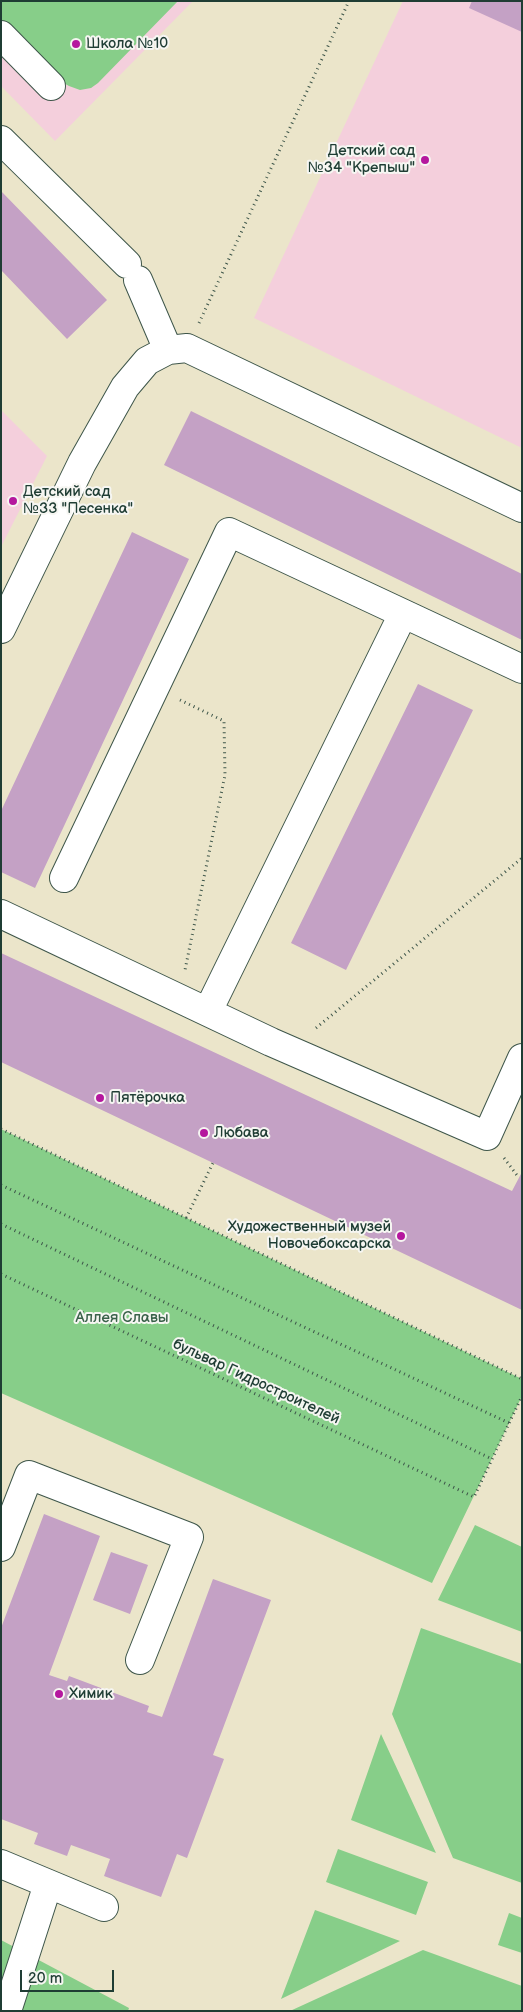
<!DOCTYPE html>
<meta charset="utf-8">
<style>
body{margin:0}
#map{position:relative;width:523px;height:2012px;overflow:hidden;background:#ebe5ca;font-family:"Balsamiq Sans",sans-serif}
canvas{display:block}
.frame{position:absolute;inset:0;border:2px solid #1f3d34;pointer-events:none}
.scale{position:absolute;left:20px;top:1970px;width:94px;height:22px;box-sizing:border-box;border:2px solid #1f3d34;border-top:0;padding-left:6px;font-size:15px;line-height:18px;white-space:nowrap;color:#1f3d34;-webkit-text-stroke:4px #f6f6f2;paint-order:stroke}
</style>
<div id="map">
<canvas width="523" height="2012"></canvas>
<div class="frame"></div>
<div class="scale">20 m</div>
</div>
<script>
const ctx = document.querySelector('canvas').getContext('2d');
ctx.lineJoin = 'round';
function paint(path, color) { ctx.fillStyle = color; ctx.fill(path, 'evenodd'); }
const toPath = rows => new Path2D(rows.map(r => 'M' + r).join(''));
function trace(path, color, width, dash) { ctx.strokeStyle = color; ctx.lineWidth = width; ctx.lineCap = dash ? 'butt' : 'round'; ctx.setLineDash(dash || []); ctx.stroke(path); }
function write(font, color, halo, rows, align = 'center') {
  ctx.font = font + ' "Balsamiq Sans",sans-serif'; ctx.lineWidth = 4; ctx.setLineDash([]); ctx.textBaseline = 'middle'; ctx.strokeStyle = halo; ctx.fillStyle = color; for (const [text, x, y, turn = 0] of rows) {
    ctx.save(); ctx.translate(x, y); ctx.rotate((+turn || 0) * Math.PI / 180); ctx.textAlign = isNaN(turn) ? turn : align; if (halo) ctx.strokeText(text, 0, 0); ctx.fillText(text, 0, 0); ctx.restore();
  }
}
paint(toPath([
 [1,1,193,1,55,141,1,86],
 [403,1,522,1,522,448,254,318],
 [1,410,47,456,1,547]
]), '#f4cfdc');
paint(toPath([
 [1,1,178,1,98,83,91,88,80,90,69,86,58,80,1,22],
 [1,1129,522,1379,522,1396,432,1583,1,1393],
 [475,1525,522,1547,522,1632,438,1600],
 [421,1628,522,1664,522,1883,453,1858,392,1714],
 [381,1734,436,1853,351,1820],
 [338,1849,428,1882,416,1915,326,1882],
 [315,1910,400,1941,281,1999],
 [509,1913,522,1918,522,1953,498,1945],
 [1,1940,129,2008,128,2011,1,2011],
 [423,1950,522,1986,522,2011,290,2011]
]), '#87ce89');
paint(toPath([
 [472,1,522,1,522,32,469,8],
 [1,191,107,300,67,339,1,270],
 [191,411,522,574,522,640,164,465],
 [132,532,189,559,35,888,1,872,1,811],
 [418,684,473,710,346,970,291,943],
 [1,953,512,1191,522,1172,522,1310,1,1062],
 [44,1514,100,1536,49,1675,67,1681,69,1676,149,1706,147,1712,162,1717,213,1579,271,1600,213,1755,224,1759,187,1858,177,1854,161,1897,104,1876,110,1859,71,1845,67,1856,34,1844,38,1833,1,1819,1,1628],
 [111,1552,148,1565,130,1614,93,1600]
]), '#c4a1c5');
const minor = toPath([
 [1,35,51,86],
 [1,140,127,264],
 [138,280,168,350],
 [1,629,82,463,125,387,147,361,168,350,187,348,522,508],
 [64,878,229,532,522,669],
 [1,914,271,1042,487,1136,522,1058],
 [208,1011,403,614],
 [1,1547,29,1475,189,1537,140,1660],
 [1,1864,104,1907],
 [7,2011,48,1884]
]);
trace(minor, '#3e564a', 30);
trace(toPath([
 [199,323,349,1],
 [180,700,224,721,225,775,185,970],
 [316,1028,522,858],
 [1,1129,522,1379],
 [504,1158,519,1178],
 [1,1185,509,1423],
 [186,1218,213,1163],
 [1,1224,492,1459],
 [1,1274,474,1497,522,1396]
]), '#3e564a', 3, [1, 4]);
trace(minor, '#fff', 28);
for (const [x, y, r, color] of [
 [76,44,5,"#b5179e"],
 [425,160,5,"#b5179e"],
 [13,501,5,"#b5179e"],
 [100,1098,5,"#b5179e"],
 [204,1133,5,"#b5179e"],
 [401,1236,5,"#b5179e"],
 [59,1694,5,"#b5179e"]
]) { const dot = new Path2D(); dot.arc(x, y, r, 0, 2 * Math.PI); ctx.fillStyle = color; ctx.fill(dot); trace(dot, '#f6f6f2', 2); }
write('15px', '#1f3d34', '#f6f6f2', [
 ["Школа №10",86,44],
 ["Детский сад",415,151,"right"],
 ["№34 \"Крепыш\"",415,168,"right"],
 ["Детский сад",23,492],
 ["№33 \"Песенка\"",23,509],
 ["Пятёрочка",110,1098],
 ["Любава",214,1133],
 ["Художественный музей",391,1227,"right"],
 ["Новочебоксарска",391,1244,"right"],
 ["Химик",69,1694]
], 'left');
write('15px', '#396149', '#f6f6f2', [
 ["Аллея Славы",122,1318]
]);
write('15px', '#1f3d34', '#f6f6f2', [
 ["бульвар Гидростроителей",256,1382,25]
]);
</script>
